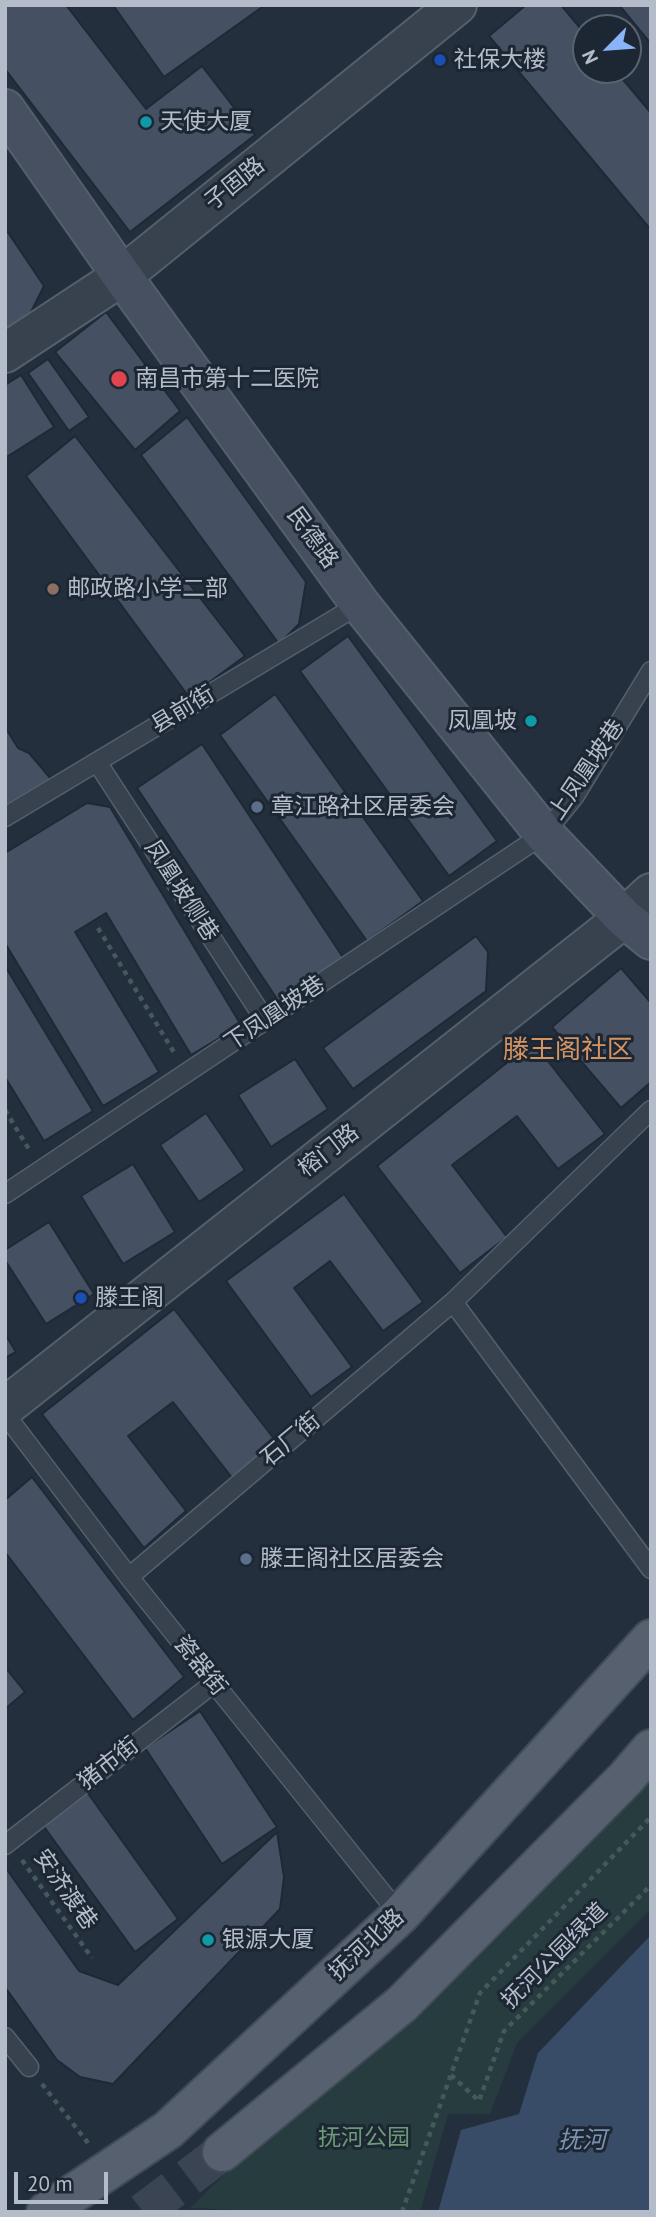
<!DOCTYPE html>
<meta charset="utf-8">
<style>
body{margin:0}
#map{position:relative;width:656px;height:2217px;overflow:hidden;background:#242f3e;font-family:"PT Sans",sans-serif}
canvas{display:block}
.frame{position:absolute;inset:0;border:7px solid #b4bcc9;pointer-events:none}
.north{position:absolute;left:572px;top:14px;width:70px;height:70px;box-sizing:border-box;background:#1d2633;border:2px solid #59626f;border-radius:50%;rotate:245deg;font-size:19px;font-weight:700;line-height:28px;text-align:center;color:#b4bcc9}
.north::after{content:'';display:block;margin:auto;width:24px;height:32px;background:#8ab4f8;clip-path:polygon(50% 0,100% 100%,50% 72%,0 100%)}
.scale{position:absolute;left:14px;top:2172px;width:94px;height:32px;box-sizing:border-box;border:4px solid #b4bcc9;border-top:0;padding-left:9px;font-size:21px;line-height:24px;white-space:nowrap;color:#b4bcc9;-webkit-text-stroke:5px #1d2633;paint-order:stroke}
</style>
<div id="map">
<canvas width="656" height="2217"></canvas>
<div class="frame"></div>
<div class="north">N</div>
<div class="scale">20 m</div>
</div>
<script>
const ctx = document.querySelector('canvas').getContext('2d');
ctx.lineJoin = 'round';
function paint(path, color) { ctx.fillStyle = color; ctx.fill(path, 'evenodd'); }
const toPath = rows => new Path2D(rows.map(r => 'M' + r).join(''));
function trace(path, color, width, dash) { ctx.strokeStyle = color; ctx.lineWidth = width; ctx.lineCap = dash ? 'butt' : 'round'; ctx.setLineDash(dash || []); ctx.stroke(path); }
function write(font, color, halo, rows, align = 'center') {
  ctx.font = font + ' "PT Sans","Noto Sans SC",sans-serif'; ctx.lineWidth = 6; ctx.setLineDash([]); ctx.textBaseline = 'middle'; ctx.strokeStyle = halo; ctx.fillStyle = color; for (const [text, x, y, turn = 0] of rows) {
    ctx.save(); ctx.translate(x, y); ctx.rotate((+turn || 0) * Math.PI / 180); ctx.textAlign = isNaN(turn) ? turn : align; if (halo) ctx.strokeText(text, 0, 0); ctx.fillText(text, 0, 0); ctx.restore();
  }
}
paint(toPath([
 [651,1752,651,1909,517,2043,490,2114,448,2114,420,2212,286,2212,190,2208]
]), '#263c3f');
paint(toPath([
 [651,1935,651,2212,438,2212,461,2130,519,2114,538,2053]
]), '#394c67');
const building = toPath([
 [5,5,66,5,146,109,202,66,255,135,130,232,5,69,5,5],
 [113,5,265,5,164,77,113,5],
 [526,5,561,5,586,35,586,70,615,70,651,113,651,230,489,36,526,5],
 [619,5,651,5,651,44,619,5],
 [5,228,44,286,28,318,5,333,5,228],
 [106,312,180,411,135,450,55,352,106,312],
 [48,359,89,417,69,431,28,373,48,359],
 [21,375,54,427,5,458,5,385,21,375],
 [187,417,306,582,299,624,279,644,141,455,187,417],
 [75,436,245,656,189,697,26,476,75,436],
 [348,636,497,841,449,876,300,671,348,636],
 [275,694,423,901,367,941,220,735,275,694],
 [5,727,18,748,29,753,51,779,5,806,5,727],
 [202,744,344,959,279,1002,137,788,202,744],
 [87,803,110,807,241,1025,191,1055,106,913,75,932,159,1072,103,1106,5,943,5,853,87,803],
 [476,936,488,952,486,991,353,1089,323,1048,476,936],
 [5,966,93,1111,44,1141,5,1077,5,966],
 [621,968,651,1003,651,1082,621,1108,552,1027,621,968],
 [533,1042,605,1134,558,1169,517,1116,452,1165,507,1237,460,1273,377,1166,533,1042],
 [295,1059,328,1109,271,1147,238,1095,295,1059],
 [206,1113,245,1170,199,1202,160,1145,206,1113],
 [133,1164,175,1232,123,1264,81,1196,133,1164],
 [344,1194,423,1302,383,1331,330,1261,294,1288,352,1367,311,1397,226,1281,344,1194],
 [49,1222,94,1294,46,1324,5,1260,5,1250,49,1222],
 [174,1309,278,1444,233,1479,173,1402,128,1436,186,1511,144,1548,42,1414,174,1309],
 [5,1334,16,1352,5,1358,5,1334],
 [32,1477,184,1677,133,1720,5,1552,5,1500,32,1477],
 [5,1667,25,1692,5,1709,5,1667],
 [200,1711,277,1827,222,1864,145,1748,200,1711],
 [87,1792,178,1919,135,1952,42,1824,87,1792],
 [277,1832,284,1877,280,1909,113,2084,80,2077,57,2060,5,1987,5,1867,79,1971,118,1985,277,1832]
]);
paint(building, '#455162');
trace(building, '#1f2835', 2);
trace(toPath([
 [143,2212,222,2152]
]), '#3a4453', 38, [38, 19]);
const service = toPath([
 [97,762,265,1020],
 [5,817,360,604],
 [5,1194,544,834,574,797,651,671],
 [453,1302,651,1569],
 [5,1414,129,1577,400,1915],
 [129,1577,453,1302,651,1110],
 [5,1845,214,1683],
 [5,2037,29,2067]
]);
const tertiary = toPath([
 [5,353,122,276,457,5],
 [5,1407,624,918,651,893]
]);
const secondary = toPath([
 [5,109,122,276,360,604,544,834,624,918,651,940]
]);
const primary = toPath([
 [222,2152,402,2004,626,1778,651,1749],
 [46,2212,168,2130,400,1915,651,1639]
]);
trace(service, '#565f6c', 21);
trace(tertiary, '#565f6c', 42);
trace(secondary, '#565f6c', 42);
trace(primary, '#414a57', 42);
trace(toPath([
 [98,928,175,1054],
 [5,1110,30,1151],
 [22,1860,92,1958],
 [451,2075,479,2101,504,2031,651,1885],
 [42,2084,88,2143],
 [402,2212,480,1993,651,1817]
]), '#44595c', 4.5, [5, 5]);
trace(service, '#38414e', 18);
trace(tertiary, '#38414e', 38);
trace(secondary, '#465061', 38);
trace(primary, '#56606e', 38);
for (const [x, y, r, color] of [
 [440,60,7,"#1a4fb4"],
 [146,122,7,"#0f9aa8"],
 [119,379,9,"#e0444e"],
 [53,589,7,"#8d6e63"],
 [531,721,7,"#0f9aa8"],
 [257,807,7,"#5c6f8a"],
 [81,1298,7,"#1a4fb4"],
 [246,1559,7,"#5c6f8a"],
 [208,1940,7,"#0f9aa8"]
]) { const dot = new Path2D(); dot.arc(x, y, r, 0, 2 * Math.PI); ctx.fillStyle = color; ctx.fill(dot); trace(dot, '#1d2633', 2.5); }
write('23px', '#b4bcc9', '#1d2633', [
 ["社保大楼",454,60],
 ["天使大厦",160,122],
 ["南昌市第十二医院",135,379],
 ["邮政路小学二部",67,589],
 ["凤凰坡",517,721,"right"],
 ["章江路社区居委会",271,807],
 ["滕王阁",95,1298],
 ["滕王阁社区居委会",260,1559],
 ["银源大厦",222,1940]
], 'left');
write('23px', '#b4bcc9', '#1d2633', [
 ["子固路",235,184,-39],
 ["民德路",312,538,54],
 ["县前街",183,710,-31],
 ["上凤凰坡巷",587,770,-56],
 ["凤凰坡侧巷",181,891,57],
 ["下凤凰坡巷",275,1014,-34],
 ["榕门路",329,1151,-38],
 ["石厂街",291,1440,-40],
 ["瓷器街",200,1666,51],
 ["猪市街",109,1764,-38],
 ["安济渡巷",65,1890,55],
 ["抚河北路",367,1945,-43],
 ["抚河公园绿道",555,1956,-45]
]);
write('23px', '#6b9a76', '#1d2633', [
 ["抚河公园",364,2138]
]);
write('italic 24px', '#7c92b1', '#1d2633', [
 ["抚河",582,2141]
]);
write('26px', '#d59563', '#1d2633', [
 ["滕王阁社区",568,1051]
]);
</script>
